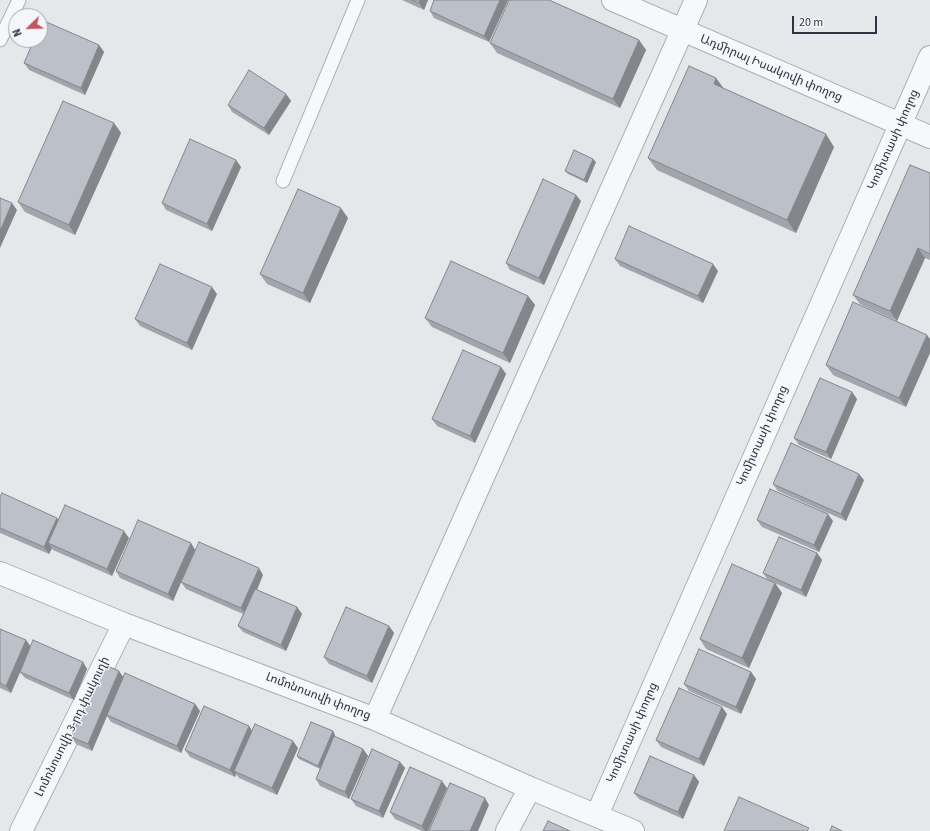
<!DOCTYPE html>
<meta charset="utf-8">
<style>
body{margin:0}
#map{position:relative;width:930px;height:831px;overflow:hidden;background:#e5e7eb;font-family:"Source Sans 3",sans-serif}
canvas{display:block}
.north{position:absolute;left:8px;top:8px;width:40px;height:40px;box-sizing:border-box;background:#f4f6f9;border:1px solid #a4a8b0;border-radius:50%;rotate:247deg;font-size:11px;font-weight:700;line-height:16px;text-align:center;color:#2d3443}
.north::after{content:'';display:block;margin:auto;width:14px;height:18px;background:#c65460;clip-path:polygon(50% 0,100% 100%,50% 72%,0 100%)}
.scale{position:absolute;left:792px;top:16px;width:85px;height:18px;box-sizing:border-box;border:2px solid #2d3443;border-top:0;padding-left:5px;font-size:12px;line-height:14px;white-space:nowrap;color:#2d3443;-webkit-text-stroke:3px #f4f6f9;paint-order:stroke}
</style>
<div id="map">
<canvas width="930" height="831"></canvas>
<div class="north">N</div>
<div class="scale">20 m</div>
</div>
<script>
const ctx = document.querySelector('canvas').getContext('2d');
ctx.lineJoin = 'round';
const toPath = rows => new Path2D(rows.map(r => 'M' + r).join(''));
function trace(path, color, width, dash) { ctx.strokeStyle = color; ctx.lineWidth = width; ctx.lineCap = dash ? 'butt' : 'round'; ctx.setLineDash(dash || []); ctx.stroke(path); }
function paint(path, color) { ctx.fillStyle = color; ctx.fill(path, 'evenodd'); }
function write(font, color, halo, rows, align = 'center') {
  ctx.font = font + ' "Source Sans 3","Noto Sans Armenian",sans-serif'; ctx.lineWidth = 3; ctx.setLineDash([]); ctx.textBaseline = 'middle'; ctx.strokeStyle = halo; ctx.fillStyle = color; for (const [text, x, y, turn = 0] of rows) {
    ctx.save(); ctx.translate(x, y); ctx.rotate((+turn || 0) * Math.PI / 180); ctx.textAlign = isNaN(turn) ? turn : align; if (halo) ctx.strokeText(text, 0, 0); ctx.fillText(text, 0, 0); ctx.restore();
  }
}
const lane = toPath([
 [0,40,19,0],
 [283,181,358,0]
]);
const street = toPath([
 [613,0,930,137],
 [0,573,124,624,375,719,530,788,633,831],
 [375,719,696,0],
 [597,815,930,57],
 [21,831,124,624],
 [507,831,530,788]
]);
trace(lane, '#aaaeb5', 15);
trace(street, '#aaaeb5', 24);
trace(lane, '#f7f8fa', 13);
trace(street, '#f7f8fa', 22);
paint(toPath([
 [402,0,428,0,424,10],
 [508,0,489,42,434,18,430,11],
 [639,40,646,50,620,108,497,53,490,43],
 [99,45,104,52,85,95,29,70,24,63],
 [716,78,723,89,834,147,796,233,657,170,648,158],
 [286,94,291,101,269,135,232,112,228,105],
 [114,123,121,133,75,235,25,212,18,202],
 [236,160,241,167,212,231,166,210,162,203],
 [596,162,587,183,568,174,565,171],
 [930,173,930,260,925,258,897,321,860,304,853,295],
 [581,201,544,285,510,270,506,263],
 [348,218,310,303,267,284,260,274],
 [615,259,718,271,703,303,620,266],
 [217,294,192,350,140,326,135,319],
 [528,296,535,305,510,363,432,327,425,318],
 [853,302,906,407,833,375,826,365],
 [501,367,506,374,475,443,437,426,432,419],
 [852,392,857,399,831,459,799,445,794,438],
 [864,480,846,521,778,491,773,484],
 [0,497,59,520,129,538,112,576,53,550,52,548,49,554,0,533],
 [757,520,833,521,819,552,762,527],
 [191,543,195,550,173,601,120,578,116,571],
 [817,553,822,560,806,597,768,580,763,573],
 [263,575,257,590,297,607,302,614,286,651,243,632,238,626,243,614,186,589,181,582],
 [775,583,782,593,749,668,706,649,700,639],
 [389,626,394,633,372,683,329,664,324,657],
 [0,629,26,640,31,647,83,662,87,669,74,700,25,678,20,672,11,693,0,688],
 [751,672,756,679,741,714,689,691,684,684],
 [123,677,195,704,200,711,181,753,111,722,107,716,92,751,76,744,71,737],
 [727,714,704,766,661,747,656,740],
 [249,726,252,731,298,748,277,795,239,778,236,774,235,777,190,757,185,750],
 [333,731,335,735,335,737,363,749,368,756,349,799,320,786,316,779,320,769,299,759,297,756],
 [400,762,405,768,383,818,356,806,351,799],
 [694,775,699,782,683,819,639,799,634,793],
 [447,788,428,831,422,831,395,819,390,812]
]), '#a2a5ac');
paint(toPath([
 [420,0,428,0,424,10,419,3],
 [500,0,508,0,489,42,484,36],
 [639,40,646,50,620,108,613,99],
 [99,45,104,52,85,95,81,88],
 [716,78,725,90,714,84],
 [286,94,291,101,269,135,264,128],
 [114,123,121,133,75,235,69,225],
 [826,134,834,147,796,233,787,220],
 [593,159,596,162,587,183,584,180],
 [236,160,241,167,212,231,207,224],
 [576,195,581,201,544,285,539,278],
 [12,203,17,210,0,248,0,231],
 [341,208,348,218,310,303,303,293],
 [918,248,925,258,897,321,890,311],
 [713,264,718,271,703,303,698,296],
 [212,287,217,294,192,350,187,343],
 [528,296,535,305,510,363,503,353],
 [927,335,930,339,930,353,906,407,899,398],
 [501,367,506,374,475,443,470,436],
 [852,392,857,399,831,459,826,452],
 [859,474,864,480,846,521,841,514],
 [828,514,833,521,819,552,814,545],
 [57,518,62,525,48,543,52,548,49,554,44,547],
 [124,531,129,538,112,576,107,569],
 [191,543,195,550,173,601,168,594],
 [817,553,822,560,806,597,801,590],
 [259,568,263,575,246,615,241,608],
 [775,583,782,593,749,668,742,658],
 [297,607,302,614,286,651,281,645],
 [389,626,394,633,372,683,367,676],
 [26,640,31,647,11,693,6,686],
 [83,662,87,669,74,700,69,693],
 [119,671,124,678,107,715,107,716,92,751,88,744],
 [751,672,756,679,741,714,736,707],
 [195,704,200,711,181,753,177,746],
 [722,707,727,714,704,766,699,759],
 [249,726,253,733,234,771,236,774,235,777,230,770],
 [333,731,335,735,321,769,318,766],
 [293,741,298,748,277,795,272,788],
 [363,749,368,756,349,799,345,792],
 [400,762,405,768,383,818,379,811],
 [694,775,699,782,683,819,678,812],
 [442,781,447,788,428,831,425,831,422,826],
 [485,798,489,805,478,831,470,831]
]), '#84868c');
const building = toPath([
 [412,0,420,0,419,3,412,0],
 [434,0,500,0,484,36,430,11,434,0],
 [509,0,549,0,639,40,613,99,490,43,509,0],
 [42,20,99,45,81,88,24,63,34,40,40,40,40,26,42,20],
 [689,66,716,78,714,84,826,134,787,220,648,158,689,66],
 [249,70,286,94,264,128,228,105,249,70],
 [63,101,114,123,69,225,18,202,63,101],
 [190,139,236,160,207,224,162,203,190,139],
 [574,150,593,159,584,180,565,171,574,150],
 [910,165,930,173,930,254,918,248,890,311,853,295,910,165],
 [543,179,576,195,539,278,506,263,543,179],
 [298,189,341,208,303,293,260,274,298,189],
 [0,198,12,203,0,231,0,198],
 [629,226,713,264,698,296,615,259,629,226],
 [451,261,528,296,503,353,425,318,451,261],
 [160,264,212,287,187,343,135,319,160,264],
 [853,302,927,335,899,398,826,365,853,302],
 [463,350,501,367,470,436,432,419,463,350],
 [820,378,852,392,826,452,794,438,820,378],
 [791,443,859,474,841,514,773,484,791,443],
 [770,489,828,514,814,545,757,520,770,489],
 [2,493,57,518,44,547,0,528,0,497,2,493],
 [65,505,124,531,107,569,48,543,65,505],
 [138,520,191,543,168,594,116,571,138,520],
 [779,537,817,553,801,590,763,573,779,537],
 [199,542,259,568,241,608,181,582,199,542],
 [732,564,775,583,742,658,700,639,732,564],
 [255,589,297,607,281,645,238,626,255,589],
 [346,607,389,626,367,676,324,657,346,607],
 [0,629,26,640,6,686,0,683,0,629],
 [33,640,83,662,69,693,20,672,33,640],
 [699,649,751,672,736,707,684,684,699,649],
 [103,664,119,671,88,744,71,737,103,664],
 [125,673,195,704,177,746,107,715,125,673],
 [679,688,722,707,699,759,656,740,679,688],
 [204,706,249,726,230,770,185,750,204,706],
 [311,722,333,731,318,766,297,756,311,722],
 [255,724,293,741,272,788,234,771,255,724],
 [334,736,363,749,345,792,316,779,334,736],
 [372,749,400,762,379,811,351,799,372,749],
 [650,756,694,775,678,812,634,793,650,756],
 [410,767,442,781,422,826,390,812,410,767],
 [450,783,485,798,470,831,429,831,450,783],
 [739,797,809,828,807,831,724,831,739,797],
 [548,821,570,831,543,831,548,821],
 [832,826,842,831,830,831,832,826]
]);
paint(building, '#bcc0c8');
trace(building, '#84868c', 1);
write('12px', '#2d3443', '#f4f6f9', [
 ["Ադմիրալ Իսակովի փողոց",771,69,23],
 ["Կոմիտասի փողոց",894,140,-66],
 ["Կոմիտասի փողոց",763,436,-66],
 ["Լոմոնոսովի փողոց",318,697,21],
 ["Լոմոնոսովի 3-րդ փակուղի",73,727,-64],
 ["Կոմիտասի փողոց",633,733,-66]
]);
</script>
